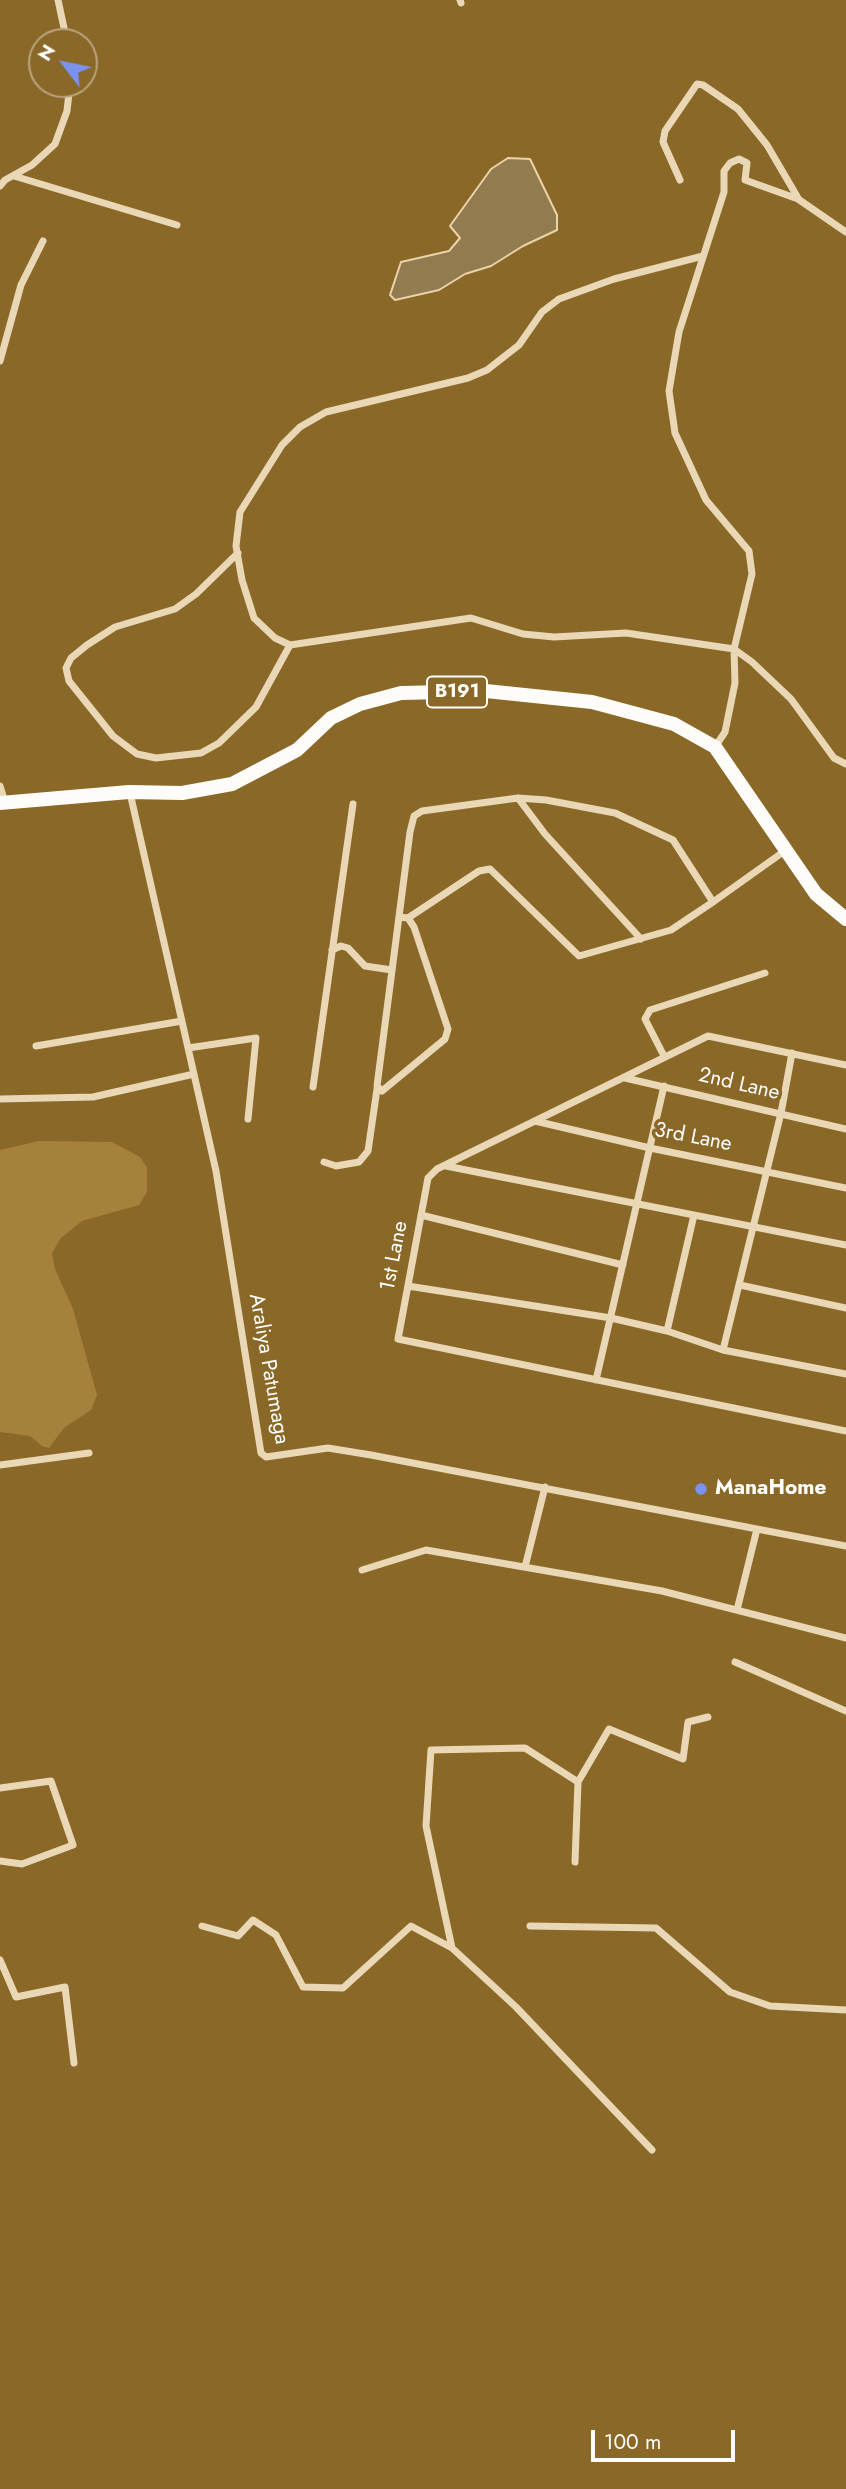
<!DOCTYPE html>
<style>
body{margin:0}
#map{position:relative;width:846px;height:2489px;overflow:hidden;background:#8a6827;font-family:Jost,sans-serif}
canvas{display:block}
.north{position:absolute;left:28px;top:28px;width:70px;height:70px;box-sizing:border-box;background:#8a6827;border:2px solid #b9a47d;border-radius:50%;rotate:302deg;font-size:19px;font-weight:700;line-height:28px;text-align:center;color:#fff}
.north::after{content:'';display:block;margin:auto;width:24px;height:32px;background:#7b92f1;clip-path:polygon(50% 0,100% 100%,50% 72%,0 100%)}
.scale{position:absolute;left:591px;top:2430px;width:144px;height:32px;box-sizing:border-box;border:4px solid #fff;border-top:0;padding-left:9px;font-size:21px;line-height:24px;white-space:nowrap;color:#fff;-webkit-text-stroke:5px #8a6827;paint-order:stroke}
</style>
<div id="map">
<canvas width="846" height="2489"></canvas>
<div class="north">N</div>
<div class="scale">100 m</div>
</div>
<script>
const ctx = document.querySelector('canvas').getContext('2d');
ctx.lineJoin = 'round';
function paint(path, color) { ctx.fillStyle = color; ctx.fill(path, 'evenodd'); }
const toPath = rows => new Path2D(rows.map(r => 'M' + r).join(''));
function trace(path, color, width, dash) { ctx.strokeStyle = color; ctx.lineWidth = width; ctx.lineCap = dash ? 'butt' : 'round'; ctx.setLineDash(dash || []); ctx.stroke(path); }
function write(font, color, halo, rows, align = 'center') {
  ctx.font = font + ' Jost,sans-serif'; ctx.lineWidth = 7; ctx.setLineDash([]); ctx.textBaseline = 'middle'; ctx.strokeStyle = halo; ctx.fillStyle = color; for (const [text, x, y, turn = 0] of rows) {
    ctx.save(); ctx.translate(x, y); ctx.rotate((+turn || 0) * Math.PI / 180); ctx.textAlign = isNaN(turn) ? turn : align; if (halo) ctx.strokeText(text, 0, 0); ctx.fillText(text, 0, 0); ctx.restore();
  }
}
paint(toPath([
 [39,1141,112,1142,140,1157,147,1167,147,1192,139,1205,82,1221,61,1238,52,1253,55,1269,73,1309,97,1395,91,1410,64,1428,49,1448,42,1446,30,1436,0,1432,0,1150]
]), '#a6813c');
const water = toPath([
 [508,158,530,159,557,215,557,230,523,246,491,266,465,274,439,290,395,300,390,295,401,262,449,251,460,238,450,226,491,169,508,158]
]);
paint(water, '#927b4e');
trace(water, '#ead2aa', 2);
trace(toPath([
 [58,0,67,42],
 [460,0,461,3],
 [14,176,177,225],
 [680,180,663,142,665,131,697,84,703,85,738,109,767,145,798,198],
 [0,186,5,180,32,165,55,144,67,111,70,84],
 [703,256,614,279,559,299,542,312,519,345,487,370,468,378,326,412,300,427,282,445,240,512,236,546,242,580,254,618,275,638,290,645,471,618,523,634,554,637,626,633,734,649,752,662,791,699,834,758,846,764],
 [0,361,21,285,43,241],
 [238,553,196,594,175,609,115,627,87,645,71,658,66,668,69,681,113,736,137,754,156,758,201,753,219,743,256,707,290,645],
 [715,747,725,732,735,683,734,649,752,574,749,551,706,500,675,433,669,391,679,332,724,192,724,171,730,163,739,159,747,163,745,180,798,199,846,232],
 [0,786,5,802],
 [130,793,216,1171,261,1453,266,1457,328,1448,371,1455,846,1546],
 [518,798,545,834,641,939],
 [399,917,408,918,414,927,448,1029,445,1039,382,1091,377,1086,410,832,414,816,422,811,518,798,546,800,615,813,673,840,713,902,786,850],
 [408,918,479,871,490,869,579,956,671,930,713,902],
 [332,950,341,946,348,948,365,966,392,970],
 [36,1046,182,1021],
 [188,1048,256,1038,248,1119],
 [664,1056,645,1019,650,1010,765,973],
 [846,1065,708,1036,437,1169,428,1178,398,1339,846,1431],
 [625,1078,846,1129],
 [313,1087,353,804],
 [0,1099,93,1097,194,1074],
 [535,1121,650,1148,846,1188],
 [324,1162,336,1166,359,1162,368,1151,377,1089],
 [446,1166,846,1245],
 [421,1215,623,1265],
 [740,1285,846,1308],
 [408,1286,611,1318,667,1331,723,1350,846,1374],
 [667,1331,694,1215],
 [723,1350,781,1113,792,1053],
 [596,1380,664,1086],
 [0,1465,89,1453],
 [525,1567,545,1487],
 [362,1570,426,1550,662,1591,846,1638],
 [737,1610,757,1529],
 [735,1662,846,1711],
 [578,1782,609,1729,683,1759,688,1722,708,1717],
 [0,1788,51,1781,73,1845,22,1864,0,1861],
 [575,1862,578,1782,525,1748,431,1750,426,1826,452,1948,516,2007,652,2150],
 [202,1926,238,1936,253,1920,276,1935,303,1987,343,1988,411,1926,452,1948],
 [530,1926,656,1928,730,1992,770,2006,846,2010],
 [0,1960,16,1997,65,1987,74,2063]
]), '#e9d7b5', 7);
trace(toPath([
 [0,803,129,792,182,793,232,784,297,750,331,718,360,704,401,693,486,691,592,702,674,724,715,747,816,894,846,919]
]), '#fefcf8', 14);
for (const [x, y, r, color] of [
 [701,1489,7,"#7b92f1"]
]) { const dot = new Path2D(); dot.arc(x, y, r, 0, 2 * Math.PI); ctx.fillStyle = color; ctx.fill(dot); trace(dot, '#8a6827', 2.5); }
for (const [x, y, w] of [
 [457,692,60]
]) { const box = new Path2D(); box.roundRect(x - w / 2, y - 15.5, w, 31, 5); ctx.fillStyle = '#8a6827'; ctx.fill(box); trace(box, '#fff', 2); }
write('bold 19px', '#fff', null, [
 ["B191",457,692]
]);
write('21px', '#fff', '#8a6827', [
 ["2nd Lane",739,1085,13],
 ["3rd Lane",693,1138,11],
 ["1st Lane",395,1256,-79],
 ["Araliya Patumaga",268,1369,80]
]);
write('bold 21px', '#fff', '#8a6827', [
 ["ManaHome",715,1489]
], 'left');
</script>
